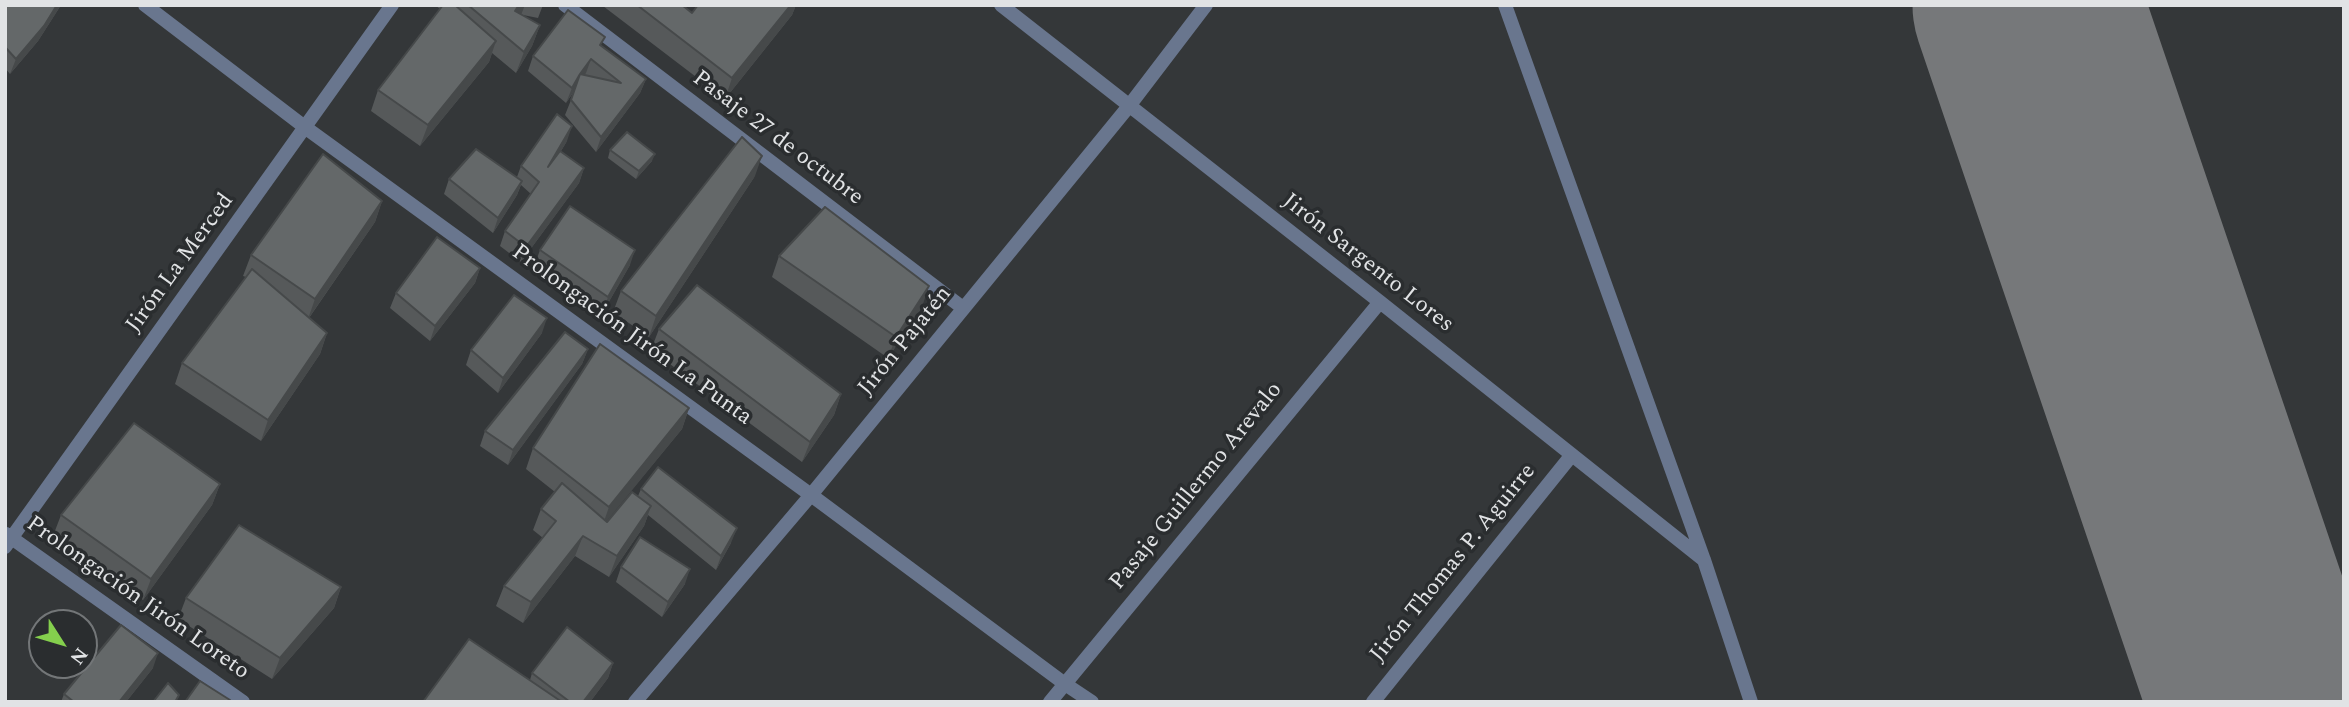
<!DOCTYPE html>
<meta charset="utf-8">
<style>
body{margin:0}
#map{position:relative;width:2349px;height:707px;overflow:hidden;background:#343739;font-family:Spectral,serif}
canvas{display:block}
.frame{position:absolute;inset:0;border:7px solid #e1e3e5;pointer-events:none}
.north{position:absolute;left:28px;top:609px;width:70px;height:70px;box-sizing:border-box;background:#2a2d2f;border:2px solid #737678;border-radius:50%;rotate:127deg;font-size:19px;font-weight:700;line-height:28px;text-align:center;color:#e1e3e5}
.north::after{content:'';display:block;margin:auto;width:24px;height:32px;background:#84cf4d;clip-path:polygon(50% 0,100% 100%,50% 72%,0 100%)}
</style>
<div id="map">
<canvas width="2349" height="707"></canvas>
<div class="frame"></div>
<div class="north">N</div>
</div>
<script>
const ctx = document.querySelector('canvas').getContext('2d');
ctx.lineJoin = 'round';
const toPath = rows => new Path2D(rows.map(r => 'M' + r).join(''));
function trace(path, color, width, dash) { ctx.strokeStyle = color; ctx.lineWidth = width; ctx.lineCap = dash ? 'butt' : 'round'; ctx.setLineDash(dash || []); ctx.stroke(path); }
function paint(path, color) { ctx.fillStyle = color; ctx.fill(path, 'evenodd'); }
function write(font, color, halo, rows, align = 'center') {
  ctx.font = font + ' Spectral,serif'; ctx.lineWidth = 7; ctx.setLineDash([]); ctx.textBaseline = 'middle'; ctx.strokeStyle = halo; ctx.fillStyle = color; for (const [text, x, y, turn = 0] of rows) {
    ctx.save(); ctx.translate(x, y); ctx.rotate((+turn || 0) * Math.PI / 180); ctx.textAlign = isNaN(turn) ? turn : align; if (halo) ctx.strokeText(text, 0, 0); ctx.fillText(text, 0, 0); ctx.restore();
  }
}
trace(toPath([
 [2027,5,2264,702]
]), '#76787a', 229);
trace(toPath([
 [145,5,306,128,811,495,1065,684,1092,702],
 [565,5,963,308],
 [1001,5,1380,302,1704,560],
 [1505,5,1704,560,1751,702],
 [6,534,243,702],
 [5,547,392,5],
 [635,702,811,495,1129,106,1206,5],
 [1050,702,1380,302],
 [1373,702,1571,456]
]), '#69768e', 14);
paint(toPath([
 [5,5,61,5,38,41,10,74,5,68],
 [435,5,543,5,538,18,523,15,540,25,532,46,516,73,492,53,489,62,420,146,371,111,378,90,440,9],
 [682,5,692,13,698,5,796,5,792,15,725,99,603,6],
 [602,46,646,79,640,93,596,152,565,115,575,90,566,103,528,71,533,56],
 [567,141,561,151,584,168,579,183,521,262,500,246,505,231,531,194,521,185,517,195,493,233,444,194,449,179,517,177,521,166],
 [610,150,652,161,636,179,608,158],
 [755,176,649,337,613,312,621,291],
 [382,201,375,222,309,318,327,333,320,354,261,441,175,384,182,363,246,277,243,276,251,255],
 [540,250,630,265,603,312,535,264],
 [779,256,922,307,888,358,772,277],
 [480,268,475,283,430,341,390,308,396,293],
 [659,329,841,394,834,415,802,462,651,350],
 [542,333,498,393,466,365,471,350],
 [588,349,582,364,508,465,480,446,485,431],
 [689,408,682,429,606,521,638,496,641,489,731,543,716,570,648,515,644,526,609,577,575,556,523,623,496,606,504,586,543,538,533,530,541,509,555,492,526,469,533,448],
 [220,484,212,505,143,600,53,536,61,515],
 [621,567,685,584,662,617,616,582],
 [341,587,334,608,272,679,178,619,186,598],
 [613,663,608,678,590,702,423,702,530,680,532,673],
 [153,668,126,702,61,702,64,694]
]), '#56595a');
paint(toPath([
 [57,5,61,5,38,41,10,74,16,59],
 [519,5,525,5,521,15,515,11],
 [791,5,796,5,792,15,725,99,732,78],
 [540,25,532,46,516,73,524,52],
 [496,41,489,62,420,146,428,125],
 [591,59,586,73,575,89,580,74],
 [580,74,575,89,566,103,572,88],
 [646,79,640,93,596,152,601,137],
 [572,126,567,141,542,182,548,167],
 [655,154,652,161,636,179,639,171],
 [762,156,755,176,649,337,656,316],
 [584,168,579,183,521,262,526,247],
 [522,181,517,195,493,233,498,218],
 [382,201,375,222,308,319,315,299],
 [635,250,630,265,603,312,608,297],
 [480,268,475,283,430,341,435,326],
 [929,286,922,307,888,358,896,337],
 [547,318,542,333,498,393,503,378],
 [327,333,320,354,261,441,268,420],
 [588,349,582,364,508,465,513,450],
 [841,394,834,415,802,462,810,442],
 [689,408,682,429,602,527,609,507],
 [220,484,212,505,143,600,151,579],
 [651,506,644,526,609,577,617,556],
 [737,528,731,543,716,570,721,556],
 [583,536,575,556,523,623,531,602],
 [690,569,685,584,662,617,668,602],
 [341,587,334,608,272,679,280,658],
 [158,653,153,668,126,702,119,702],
 [613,663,608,678,590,702,583,702]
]), '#46494a');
const building = toPath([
 [5,5,57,5,44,26,16,59,5,47,5,5],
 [443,5,455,5,496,41,428,125,378,90,443,5],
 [468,5,519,5,515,11,540,25,524,52,468,5],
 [637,5,682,5,692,13,698,5,791,5,732,78,637,5],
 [568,10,605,37,600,45,646,79,601,137,571,100,580,74,572,88,533,56,568,10],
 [591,59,621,83,580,74,591,59],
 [557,114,572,126,548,167,560,151,584,168,526,247,505,231,539,182,521,166,557,114],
 [627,132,655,154,639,171,610,150,627,132],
 [742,137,762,156,656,316,621,291,742,137],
 [476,149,522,181,498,218,449,179,476,149],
 [323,154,382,201,315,299,251,255,323,154],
 [570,206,635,250,608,297,540,250,570,206],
 [825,207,929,286,896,337,779,256,825,207],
 [437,237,480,268,435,326,396,293,437,237],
 [252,269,327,333,268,420,182,363,252,269],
 [697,285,841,394,810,442,659,329,697,285],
 [514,295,547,318,503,378,471,350,514,295],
 [565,332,588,349,513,450,485,431,565,332],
 [600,344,689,408,609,507,533,448,600,344],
 [134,423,220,484,151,579,61,515,134,423],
 [658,467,737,528,721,556,641,489,658,467],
 [562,483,607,522,632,492,651,506,617,556,583,536,531,602,504,586,556,521,541,509,562,483],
 [239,525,341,587,280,658,186,598,239,525],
 [640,537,690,569,668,602,621,567,640,537],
 [121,625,158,653,119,702,74,702,64,694,121,625],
 [567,627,613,663,583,702,570,702,532,673,567,627],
 [469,639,562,702,423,702,469,639],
 [200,681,230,700,229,702,185,702,200,681],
 [168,683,179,695,175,702,153,702,168,683]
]);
paint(building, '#646869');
trace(building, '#46494a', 2);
write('23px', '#e1e3e5', '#2a2d2f', [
 ["Pasaje 27 de octubre",777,139,37],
 ["Jirón La Merced",181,264,-54],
 ["Jirón Sargento Lores",1367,264,38],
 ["Prolongación Jirón La Punta",631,336,36],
 ["Jirón Pajatén",906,342,-51],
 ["Pasaje Guillermo Arevalo",1197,487,-51],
 ["Jirón Thomas P. Aguirre",1454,564,-51],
 ["Prolongación Jirón Loreto",137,599,35]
]);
</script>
